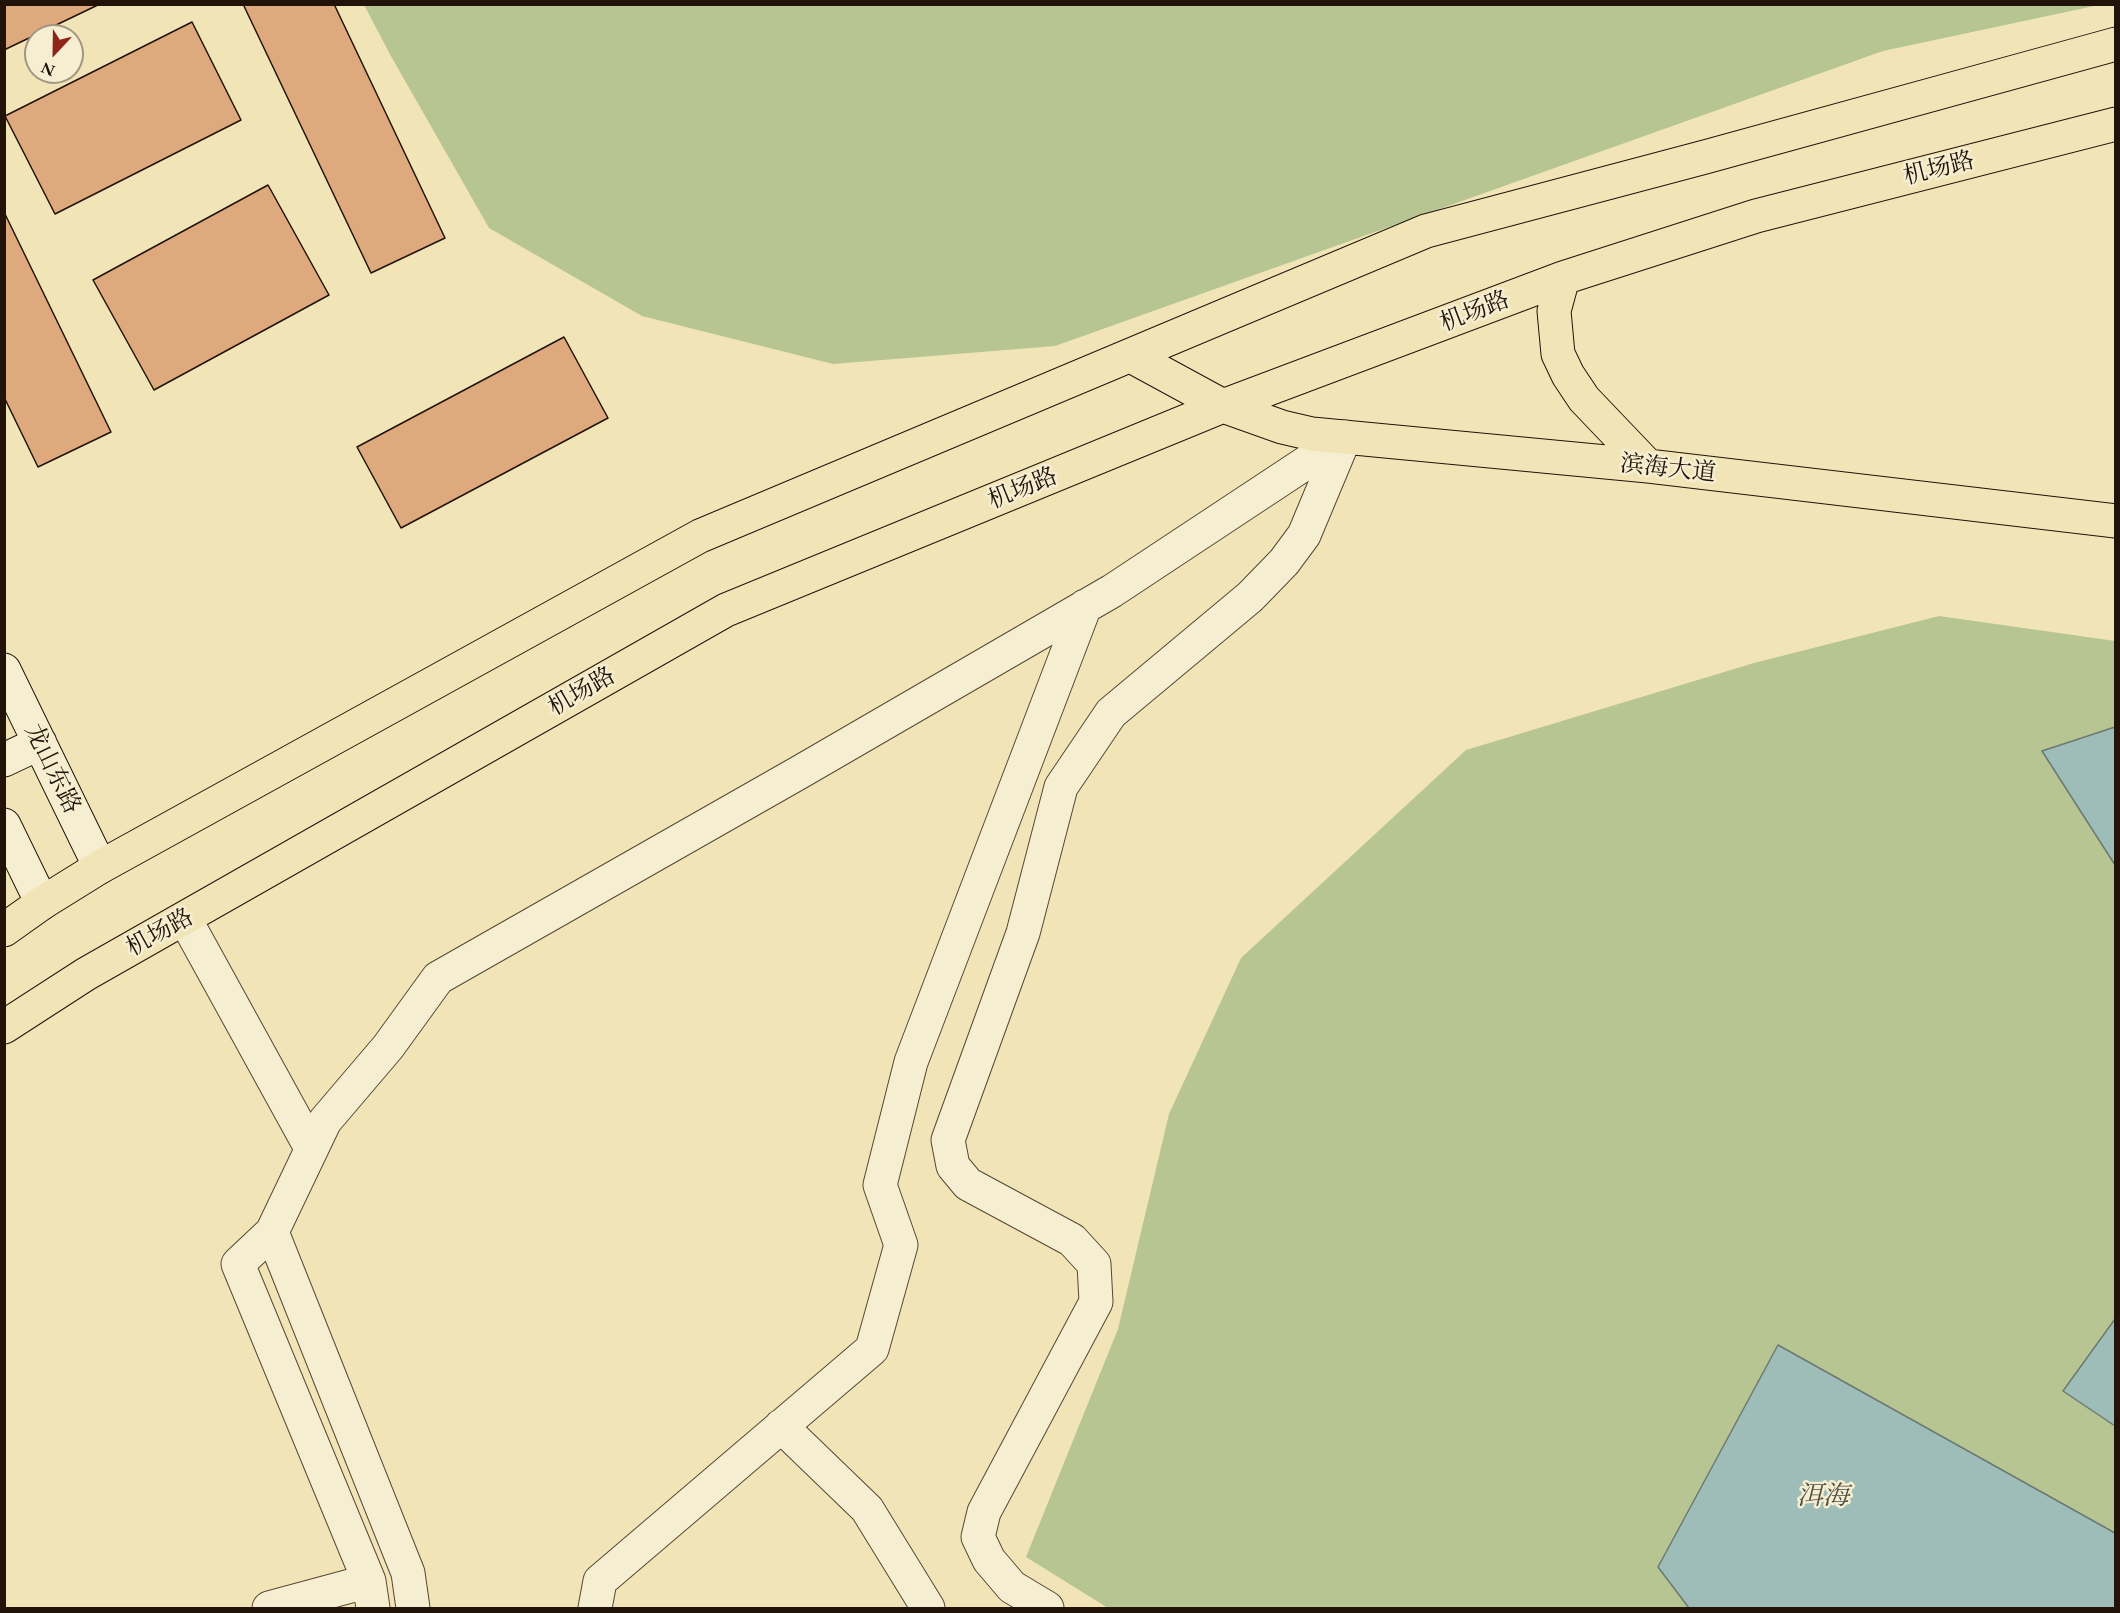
<!DOCTYPE html>
<meta charset="utf-8">
<style>
body{margin:0}
#map{position:relative;width:2120px;height:1613px;overflow:hidden;background:#f1e5b8;font-family:"EB Garamond",serif}
canvas{display:block}
.frame{position:absolute;inset:0;border:6px solid #211308;pointer-events:none}
.north{position:absolute;left:24px;top:24px;width:60px;height:60px;box-sizing:border-box;background:#f6eed1;border:2px solid #a19681;border-radius:50%;rotate:202deg;font-size:16px;font-weight:700;line-height:24px;text-align:center;color:#211308}
.north::after{content:'';display:block;margin:auto;width:21px;height:27px;background:#8f2418;clip-path:polygon(50% 0,100% 100%,50% 72%,0 100%)}
</style>
<div id="map">
<canvas width="2120" height="1613"></canvas>
<div class="frame"></div>
<div class="north">N</div>
</div>
<script>
const ctx = document.querySelector('canvas').getContext('2d');
ctx.lineJoin = 'round';
function paint(path, color) { ctx.fillStyle = color; ctx.fill(path, 'evenodd'); }
const toPath = rows => new Path2D(rows.map(r => 'M' + r).join(''));
function trace(path, color, width, dash) { ctx.strokeStyle = color; ctx.lineWidth = width; ctx.lineCap = dash ? 'butt' : 'round'; ctx.setLineDash(dash || []); ctx.stroke(path); }
function write(font, color, halo, rows, align = 'center') {
  ctx.font = font + ' "EB Garamond","Noto Serif SC",serif'; ctx.lineWidth = 5; ctx.setLineDash([]); ctx.textBaseline = 'middle'; ctx.strokeStyle = halo; ctx.fillStyle = color; for (const [text, x, y, turn = 0] of rows) {
    ctx.save(); ctx.translate(x, y); ctx.rotate((+turn || 0) * Math.PI / 180); ctx.textAlign = isNaN(turn) ? turn : align; if (halo) ctx.strokeText(text, 0, 0); ctx.fillText(text, 0, 0); ctx.restore();
  }
}
paint(toPath([
 [364,5,2099,5,1883,51,1055,346,833,364,642,316,489,228,392,58],
 [1939,616,2115,641,2115,727,2042,751,2115,865,2115,1319,2063,1391,2115,1426,2115,1533,1778,1345,1658,1567,1689,1608,1108,1608,1026,1557,1118,1329,1169,1114,1241,958,1466,750,1754,663]
]), '#b6c592');
const water = toPath([
 [2115,727,2116,727,2115,865,2042,751,2115,727],
 [2115,1319,2115,1426,2063,1391,2115,1319],
 [1778,1345,2115,1533,2115,1608,1689,1608,1658,1567,1778,1345]
]);
paint(water, '#9ebdb8');
trace(water, '#6c7972', 1.5);
const building = toPath([
 [4,4,100,4,4,50,4,4],
 [243,4,334,4,445,238,371,273,243,4],
 [192,22,241,120,55,214,5,116,192,22],
 [268,185,329,295,154,390,93,280,268,185],
 [4,212,111,432,38,467,4,397,4,212],
 [564,337,608,418,401,528,357,447,564,337]
]);
paint(building, '#dea97d');
trace(building, '#211308', 1.5);
const minor = toPath([
 [185,919,311,1148],
 [272,1232,408,1573,413,1608],
 [781,1426,867,1509,928,1608],
 [369,1581,373,1608],
 [269,1608,369,1581,238,1264,272,1232,325,1121,388,1047,438,978,800,772,1112,591,1345,437],
 [595,1608,600,1581,872,1349,901,1245,880,1185,911,1062,1085,606],
 [1047,1608,1012,1587,989,1560,978,1537,984,1512,1096,1302,1094,1264,1072,1240,968,1184,953,1166,948,1140,1023,933,1061,787,1111,713,1250,597,1284,562,1304,535,1345,437]
]);
const secondary = toPath([
 [4,670,100,867],
 [4,760,40,743],
 [4,825,42,903]
]);
const primary = toPath([
 [1563,278,1554,311,1558,354,1568,375,1584,399,1648,466],
 [1131,356,1223,406,1282,427,1312,434,1648,466,2116,521],
 [4,930,42,903,100,867,700,536,1426,231,1705,157,2116,44],
 [4,1027,86,974,726,610,1223,406,1563,278,1756,216,2116,124]
]);
trace(minor, '#554834', 35);
trace(secondary, '#211308', 35);
trace(primary, '#211308', 35);
trace(minor, '#f6eed1', 33);
trace(secondary, '#f6eed1', 33);
trace(primary, '#f1e5b8', 33);
write('24px', '#211308', '#f6eed1', [
 ["机场路",1939,169,-14],
 ["机场路",1475,312,-21],
 ["滨海大道",1668,469,6],
 ["机场路",1023,489,-22],
 ["机场路",582,692,-30],
 ["龙山东路",52,769,64],
 ["机场路",160,933,-29]
]);
write('italic 26px', '#4d4e46', '#f6eed1', [
 ["洱海",1823,1497]
]);
</script>
